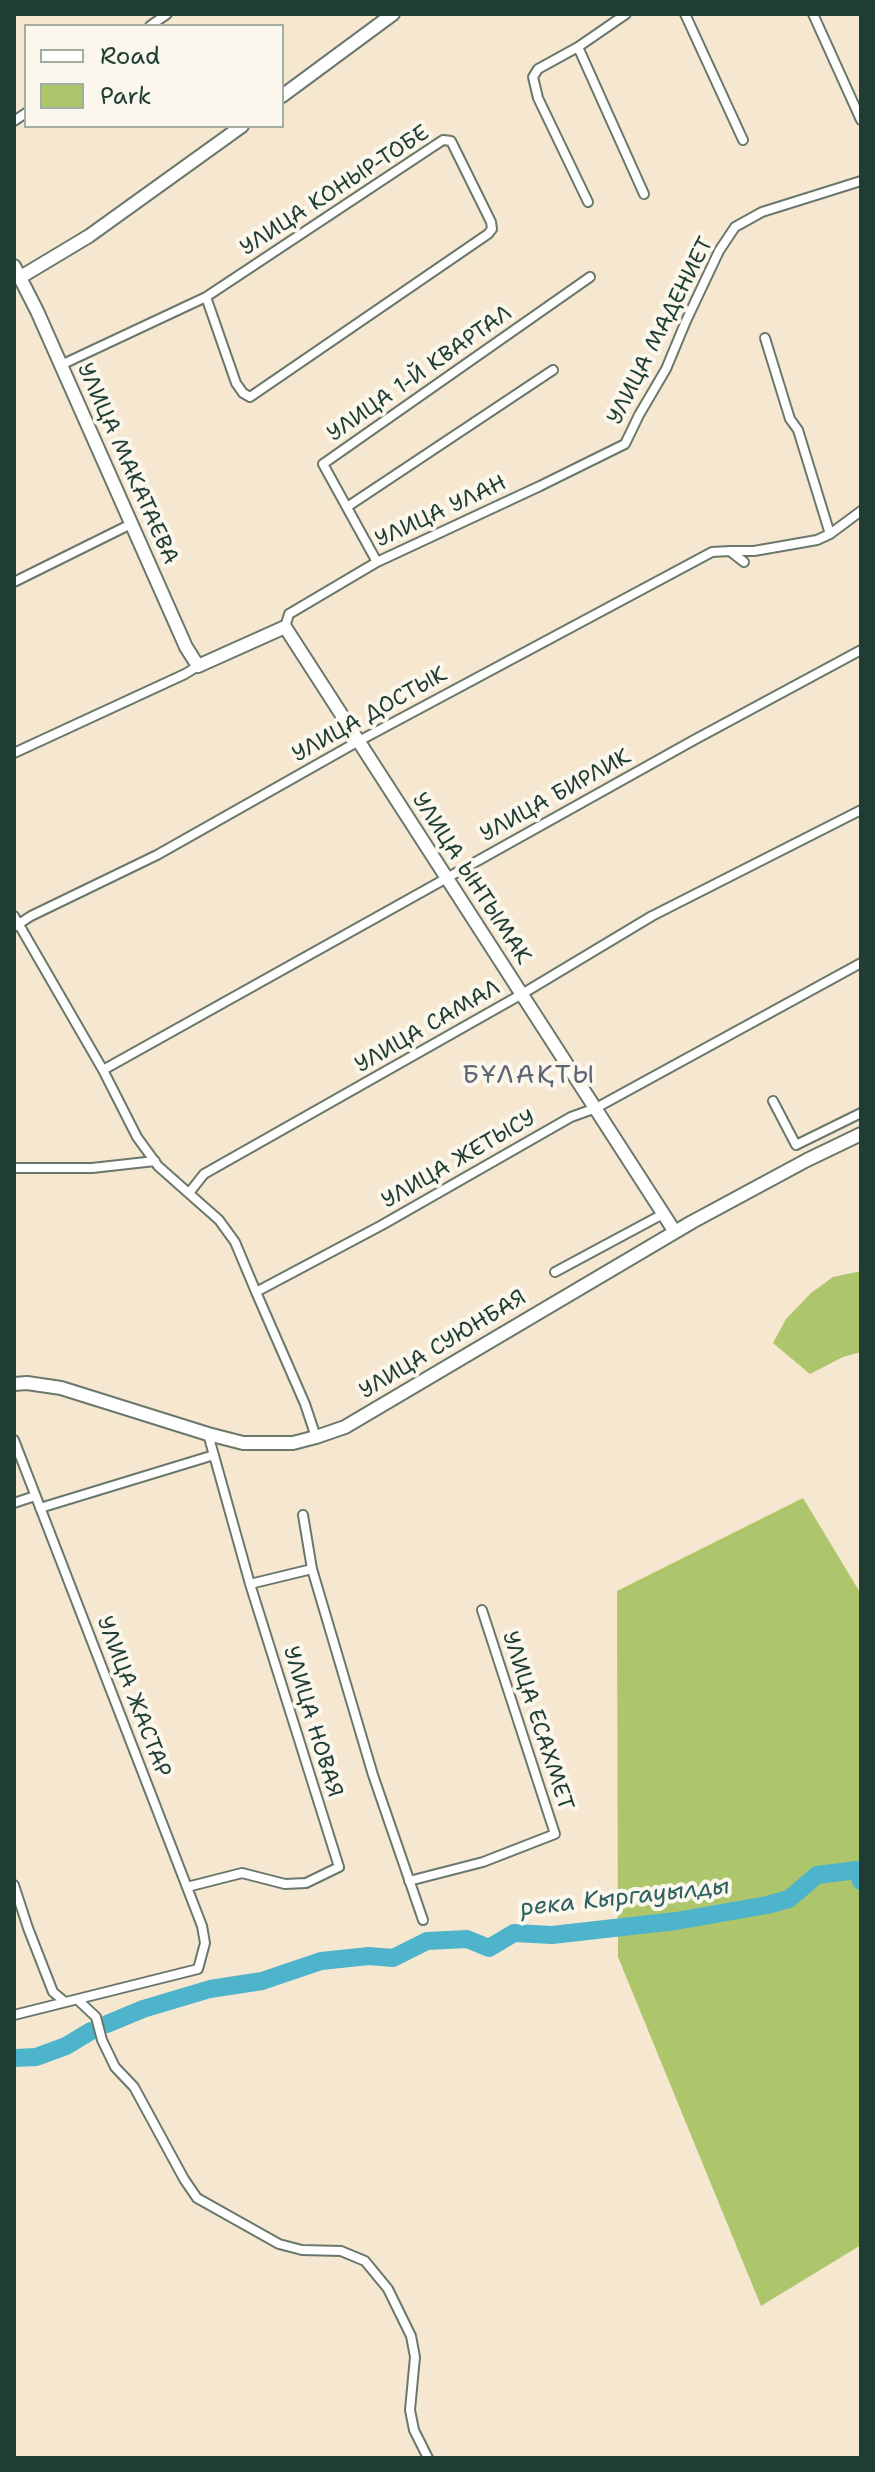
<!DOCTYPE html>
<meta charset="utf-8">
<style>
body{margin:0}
#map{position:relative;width:875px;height:2472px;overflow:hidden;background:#f6e7d1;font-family:"Shantell Sans",sans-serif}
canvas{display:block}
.frame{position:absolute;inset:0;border:16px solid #1f3d34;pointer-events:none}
.legend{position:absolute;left:24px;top:24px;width:260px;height:104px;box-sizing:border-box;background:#fbf7ec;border:2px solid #a3ada2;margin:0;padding:10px 14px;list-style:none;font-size:24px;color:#1f3d34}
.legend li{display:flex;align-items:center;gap:16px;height:40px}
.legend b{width:40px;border:2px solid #a3ada2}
</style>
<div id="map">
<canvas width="875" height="2472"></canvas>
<div class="frame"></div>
<ul class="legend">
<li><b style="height:10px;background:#fff"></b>Road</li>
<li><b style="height:22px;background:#adc66b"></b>Park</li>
</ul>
</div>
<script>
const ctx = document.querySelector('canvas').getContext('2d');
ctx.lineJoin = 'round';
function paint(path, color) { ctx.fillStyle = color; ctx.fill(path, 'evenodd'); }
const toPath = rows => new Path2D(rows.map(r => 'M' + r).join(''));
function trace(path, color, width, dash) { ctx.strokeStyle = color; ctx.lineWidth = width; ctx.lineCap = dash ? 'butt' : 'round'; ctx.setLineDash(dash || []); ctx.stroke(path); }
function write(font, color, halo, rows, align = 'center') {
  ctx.font = font + ' "Shantell Sans",sans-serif'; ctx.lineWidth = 8; ctx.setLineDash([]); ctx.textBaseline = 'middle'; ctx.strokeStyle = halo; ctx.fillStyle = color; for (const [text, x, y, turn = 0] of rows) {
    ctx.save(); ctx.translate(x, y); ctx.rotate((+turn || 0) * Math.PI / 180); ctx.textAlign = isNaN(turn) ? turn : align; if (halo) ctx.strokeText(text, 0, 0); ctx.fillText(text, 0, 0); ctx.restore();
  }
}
paint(toPath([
 [861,1271,861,1352,843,1357,810,1374,773,1343,786,1319,811,1293,833,1277],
 [803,1498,861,1594,861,2245,761,2306,618,1957,617,1591]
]), '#adc66b');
trace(toPath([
 [107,2024,143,2009,210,1989,262,1981,321,1961,369,1956,393,1958,427,1941,467,1939,489,1948,514,1933,552,1935,676,1921,767,1905,789,1899,817,1875,857,1870,861,1881],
 [14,2058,36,2057,66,2046,91,2031]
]), '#4db4cc', 18);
const street = toPath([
 [685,14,743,140],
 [813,14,861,120],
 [150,26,167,14],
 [578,47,644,194],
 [14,121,26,113],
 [588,202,538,98,533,77,538,69,578,47,626,14],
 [61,365,206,297,443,140,451,141,491,222,492,229,488,234,250,397,243,393,236,383,206,297],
 [347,507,553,370],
 [830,534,861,511],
 [730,551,754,551,817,540,830,534,798,430,790,419,765,338],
 [377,562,323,464,590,277],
 [14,582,131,524],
 [285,627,289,614,377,562,540,486,625,444,639,415,666,369,686,321,719,251,735,227,762,212,861,181],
 [14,753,185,674,198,666],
 [14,916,103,1070,137,1137,158,1166,219,1220,235,1242,256,1292],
 [14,927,31,916,157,855,357,742,712,552,730,551,744,562],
 [103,1070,694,740,861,650],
 [773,1101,796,1145,861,1113],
 [14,1168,92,1168,155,1161],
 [189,1193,204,1174,522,994,652,916,861,810],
 [555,1272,663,1214],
 [316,1437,305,1404,256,1292,382,1225,571,1117,596,1108,861,963],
 [14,1440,202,1926,205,1943,198,1969,14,2015],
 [14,1503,35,1496],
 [40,1508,214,1455],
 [303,1515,312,1569,373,1775,423,1920],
 [250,1584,312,1569],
 [409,1881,483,1862,555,1834,482,1610],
 [14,1885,28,1928,53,1992,65,2002],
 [187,1887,242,1873,285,1884,306,1883,339,1867,250,1584,208,1434],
 [78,2000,96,2017,102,2040,115,2067,134,2087,184,2179,197,2198,279,2244,302,2250,341,2251,365,2261,388,2289,411,2336,415,2357,410,2410,414,2430,428,2458]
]);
const secondary = toPath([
 [282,96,393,14],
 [14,266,37,311,186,647,198,666,285,627,675,1232],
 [19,278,89,236,242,126],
 [14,1384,27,1383,61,1388,208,1434,243,1443,293,1443,316,1437,345,1427,692,1222,807,1160,861,1134]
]);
trace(street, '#6a786b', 12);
trace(secondary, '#6a786b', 16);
trace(street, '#fff', 8);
trace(secondary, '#fff', 12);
write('22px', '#1f3d34', '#fbf7ec', [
 ["УЛИЦА КОНЫР-ТОБЕ",335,191,-33],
 ["УЛИЦА МАДЕНИЕТ",661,331,-63],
 ["УЛИЦА 1-Й КВАРТАЛ",420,374,-35],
 ["УЛИЦА МАКАТАЕВА",127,464,66],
 ["УЛИЦА УЛАН",441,512,-25],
 ["УЛИЦА ДОСТЫК",370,715,-29],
 ["УЛИЦА БИРЛИК",556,796,-29],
 ["УЛИЦА ЫНТЫМАК",471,879,57],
 ["УЛИЦА САМАЛ",428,1027,-30],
 ["УЛИЦА ЖЕТЫСУ",459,1160,-30],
 ["УЛИЦА СУЮНБАЯ",443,1345,-31],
 ["УЛИЦА ЖАСТАР",133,1697,69],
 ["УЛИЦА ЕСАХМЕТ",537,1721,72],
 ["УЛИЦА НОВАЯ",312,1722,73]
]);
write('italic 24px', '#2d6162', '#fbf7ec', [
 ["река Кыргауылды",625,1898,-6]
]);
ctx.letterSpacing = '2px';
write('26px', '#5f6475', '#fbf7ec', [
 ["БҰЛАҚТЫ",529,1076]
]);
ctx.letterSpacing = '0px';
</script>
